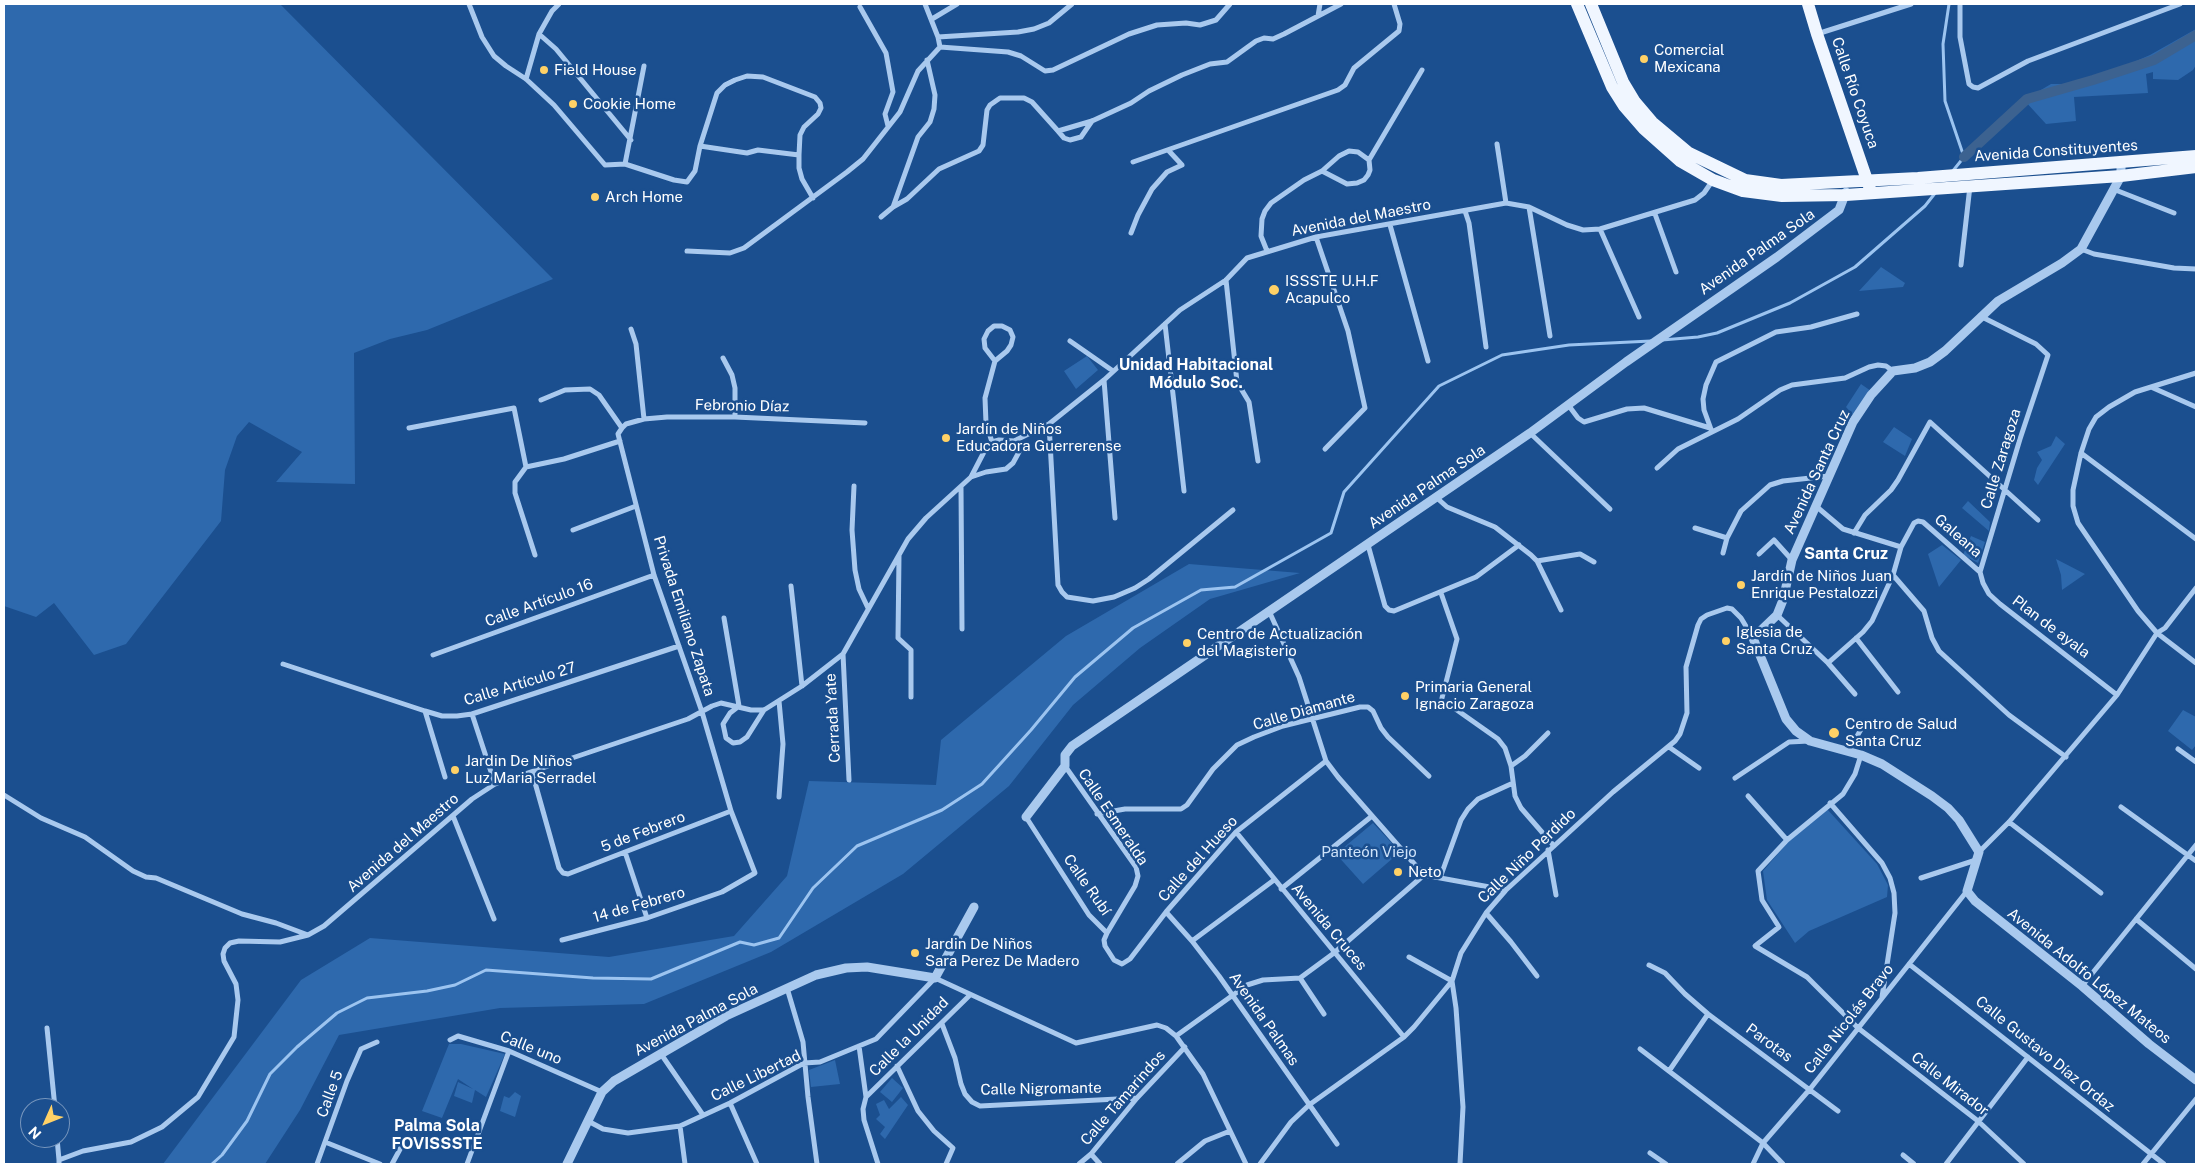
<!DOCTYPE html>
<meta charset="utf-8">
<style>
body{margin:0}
#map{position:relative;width:2200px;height:1168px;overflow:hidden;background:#1b4f8f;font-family:"Public Sans",sans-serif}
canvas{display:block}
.frame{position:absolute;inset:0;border:5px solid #fff;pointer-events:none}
.north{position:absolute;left:20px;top:1098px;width:50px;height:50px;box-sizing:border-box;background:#1b4f8f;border:1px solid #7695bc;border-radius:50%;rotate:226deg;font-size:14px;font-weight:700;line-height:20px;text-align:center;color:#fff}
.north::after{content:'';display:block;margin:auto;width:18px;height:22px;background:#ffd166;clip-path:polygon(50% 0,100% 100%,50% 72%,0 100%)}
</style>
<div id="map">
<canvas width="2200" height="1168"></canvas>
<div class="frame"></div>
<div class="north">N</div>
</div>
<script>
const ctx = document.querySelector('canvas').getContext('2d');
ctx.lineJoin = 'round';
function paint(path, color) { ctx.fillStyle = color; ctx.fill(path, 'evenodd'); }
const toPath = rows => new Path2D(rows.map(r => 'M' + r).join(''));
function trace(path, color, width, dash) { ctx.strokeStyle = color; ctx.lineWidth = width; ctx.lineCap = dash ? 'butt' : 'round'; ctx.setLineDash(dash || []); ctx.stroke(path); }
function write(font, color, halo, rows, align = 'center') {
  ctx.font = font + ' "Public Sans",sans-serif'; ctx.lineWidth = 5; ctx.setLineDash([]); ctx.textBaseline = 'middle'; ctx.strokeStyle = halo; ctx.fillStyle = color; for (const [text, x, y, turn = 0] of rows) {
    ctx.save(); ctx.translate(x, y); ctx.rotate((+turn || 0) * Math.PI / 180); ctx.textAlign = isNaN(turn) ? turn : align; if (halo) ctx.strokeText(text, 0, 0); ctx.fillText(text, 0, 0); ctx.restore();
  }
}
paint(toPath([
 [4,4,280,4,553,279,427,330,390,339,354,353,355,484,276,482,302,452,249,422,237,436,225,470,221,521,126,644,94,655,54,603,36,617,4,606],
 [2196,29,2196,65,2193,70,2178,80,2153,79,2153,72,2146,74,2148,93,2074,97,2076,121,2046,124,2024,100,2051,84,2067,84,2104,75,2150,55],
 [1881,267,1905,283,1903,287,1859,291],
 [1087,356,1098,370,1076,389,1064,371],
 [1861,384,1871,391,1854,416,1846,407],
 [1894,427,1912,439,1905,456,1883,442],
 [2056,436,2065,444,2038,485,2034,480,2037,468,2042,460,2037,452,2051,446],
 [1968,501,1990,522,1989,531,1962,508],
 [1971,536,1985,542,1978,563,1963,555],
 [1942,545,1961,560,1939,587,1928,554],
 [2056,559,2085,574,2062,590,2061,575],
 [1189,564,1300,573,1210,599,1140,648,1073,705,1009,786,903,874,771,952,644,1004,500,1008,339,1035,300,1110,265,1164,163,1164,301,980,370,938,609,957,734,936,787,876,809,781,936,785,941,740,1066,636],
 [2183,710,2196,717,2196,745,2192,750,2168,731],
 [1827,809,1877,864,1888,885,1887,897,1809,931,1795,943,1767,900,1763,871,1789,841],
 [1373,823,1400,852,1363,884,1336,854],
 [449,1044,461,1044,505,1054,486,1097,475,1090,472,1103,454,1096,458,1082,473,1089,458,1079,442,1118,422,1111],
 [835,1060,840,1084,811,1087,809,1070],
 [892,1078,903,1088,892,1102,880,1092],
 [515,1092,521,1096,515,1117,500,1111,504,1096,509,1098],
 [901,1097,908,1105,885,1139,880,1134,885,1127,876,1119,880,1115,876,1104,884,1100,889,1109]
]), '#2e69ad');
trace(toPath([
 [1949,4,1943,44,1945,101,1964,157,1952,172],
 [1662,340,1698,337,1717,333,1790,303,1855,267,1925,206,1936,192],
 [212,1164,222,1155,247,1121,270,1074,297,1047,337,1013,367,998,427,991,455,985,486,970,593,978,651,979,740,942,754,945,779,938,813,888,857,846,942,810,982,784,1031,730,1075,677,1133,628,1201,590,1235,587,1331,533,1344,492,1439,386,1502,355,1569,345,1651,341]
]), '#9cc4f0', 3);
trace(toPath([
 [1964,157,2027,99,2093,80,2154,60,2196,35]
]), '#3c6290', 10);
trace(toPath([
 [469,4,482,37,494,56,506,66,526,79,554,105,605,165,625,164,674,180,687,182,695,171,700,146,717,93,725,85,735,80,747,76,763,77,815,97,820,103,821,108,818,114,804,127,800,135,799,155,799,168,802,179,813,198],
 [925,4,938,37,940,47],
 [1960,4,1960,37,1969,84,1973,87,1978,88,2028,61,2180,4],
 [860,7,886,53,893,92,885,114,888,126],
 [1318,16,1320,4],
 [932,19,957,4],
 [539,34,556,49,631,140],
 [1817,34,1911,4],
 [938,37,1018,32,1034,29,1049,23,1072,4],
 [940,47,1008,52,1021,56,1045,71,1053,70,1129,34,1157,25,1186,23,1200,25,1216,20,1230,4],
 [526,79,539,34,552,11,559,4],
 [1058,131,1064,138,1070,140,1081,137,1092,121],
 [1497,144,1506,203],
 [700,146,747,153,758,150,799,155],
 [1369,160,1422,70],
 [1133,162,1338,90,1345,85,1354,68,1399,31,1400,24,1394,4],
 [625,164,644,66],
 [2113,189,2174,213],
 [893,207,918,137,930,122,934,109,935,95,927,60],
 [1529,207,1550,336],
 [1465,211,1469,223,1486,347],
 [1655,214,1676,272],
 [881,217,893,207,907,199,939,169,979,151,983,145,987,110,990,105,1000,98,1024,98,1032,102,1058,131,1092,121,1131,103,1149,91,1182,75,1210,64,1227,62,1256,41,1264,38,1273,39,1284,34,1341,4],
 [1390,225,1428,361],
 [1600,229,1639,317],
 [1131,233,1138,215,1152,189,1167,172,1182,165,1169,151],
 [1316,237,1348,331,1365,408,1325,449],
 [2081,249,2094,254,2174,268,2196,269],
 [687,251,730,253,744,248,847,172,863,159,900,112,918,71,940,47],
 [1267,251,1261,236,1262,219,1265,211,1271,203,1304,180,1322,171,1339,156,1349,151,1358,152,1369,160,1370,170,1368,175,1364,180,1357,183,1347,184,1322,171],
 [1961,265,1970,186],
 [1226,280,1237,382,1249,402,1258,461],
 [1980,316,2036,344,2048,355,2020,439,1980,572],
 [1165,324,1184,491],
 [631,329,636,344,644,419],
 [1070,341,1113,371],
 [723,358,732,375,735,388,735,417],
 [2196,373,2135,392,2109,407,2096,417,2089,429,2081,453,2073,490,2073,506,2078,523,2138,611,2157,633,2196,663],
 [1104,380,1115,518],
 [2151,387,2196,407],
 [541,400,565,390,590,389,599,395,622,428],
 [1569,406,1578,418,1584,422,1627,409,1644,408,1710,428],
 [1049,424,1058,585,1062,592,1067,597,1093,601,1114,597,1135,588,1149,579,1233,510],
 [409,428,514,408,526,467],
 [1712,432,1704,410,1703,399,1706,385,1716,362,1776,332,1811,327,1857,314],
 [1530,433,1610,509],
 [992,442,986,423,985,398,995,361,1007,351,1011,345,1013,337,1010,330,1002,326,994,326,988,331,984,339,985,348,995,361],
 [2081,453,2196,539],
 [1657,468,1678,449,1738,419,1780,390,1792,385,1845,378,1869,367,1878,365,1886,366,1893,371],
 [971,477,986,472,1006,469,1013,463,1019,452,1018,439],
 [854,486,852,530,855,570,859,589,868,608],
 [961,487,962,629],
 [1437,498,1447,507,1495,527,1531,555,1537,561,1561,610],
 [1817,507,1843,529,1901,547],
 [1695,528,1727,538],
 [573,530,636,506],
 [1854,533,1865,515,1891,490,1898,480,1930,422,2038,520],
 [1368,545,1385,606,1389,610,1394,611,1476,577,1519,545],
 [1723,553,1727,538,1741,511,1770,485,1783,481,1829,476],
 [1759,554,1774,540,1792,560],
 [535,555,515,493,515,482,526,467,564,459,620,441],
 [899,556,898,638,911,650,911,697],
 [1537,561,1580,554,1594,562],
 [1980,572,1983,583,1989,594,2000,604,2117,695],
 [1893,575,1924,611,1932,638,1939,651,2009,715,2066,757],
 [791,586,802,686],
 [1441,593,1457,639,1442,698],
 [1269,611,1299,677,1326,761,1338,777,1424,875,1506,890],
 [1777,615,1828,663,1855,694],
 [724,618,739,706,730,713,723,724,726,738,733,743,740,742,747,737,764,710],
 [1856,638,1898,692],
 [843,654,849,780],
 [433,655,654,575],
 [1828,663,1863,632,1872,621,1893,575,1901,547,1914,523,1918,521,1923,522,1980,572],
 [283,664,425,711,442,716,457,716,472,714,679,646],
 [1454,708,1498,739,1505,748,1511,766,1515,796,1521,808,1554,846],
 [425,711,445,777],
 [472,714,495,784],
 [1669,747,1699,768],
 [2178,749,2196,762],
 [1848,752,1864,724],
 [1861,755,1855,774,1843,794,1787,840,1758,871,1762,900,1779,927,1755,946,1807,977,1858,1028,1978,1121,2024,1164],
 [1065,766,1136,867,1138,876,1135,886,1107,933],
 [1511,766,1525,756,1548,733],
 [532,772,559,868,563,873,568,874,731,811],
 [1735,778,1789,742,1809,741],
 [4,795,41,818,85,837,133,871,146,877,156,878,242,914,276,923,308,935],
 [1748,796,1787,840],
 [779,797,783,744,779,701],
 [1830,803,1882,863,1890,878,1894,893,1895,913,1882,997],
 [2121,807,2196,861],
 [1097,814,1125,809,1181,809,1187,805,1213,769,1237,745,1254,737,1283,726,1360,707,1368,707,1373,711,1381,728,1388,737,1429,776],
 [453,816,494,919],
 [1026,817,1089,915,1107,933,1104,940,1105,946,1114,960,1122,964,1130,959,1166,912,1236,832,1326,761],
 [2009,822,2101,893],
 [1236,832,1404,1037],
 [1548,850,1556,895],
 [625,852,647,918],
 [1979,852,2009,822,2117,695,2157,633,2165,628,2196,588],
 [1440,878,1461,820,1468,809,1478,799,1513,783],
 [1921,878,1976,860],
 [1281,889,1372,816],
 [1166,912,1192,941,1219,976,1337,1144],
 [1486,913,1511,942,1537,976],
 [2136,919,2196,969],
 [562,940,647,918,722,892,755,873,731,811,702,712,654,575,618,434,622,428,626,424,644,419,667,417,735,417,865,423],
 [1192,941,1274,880],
 [1409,957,1452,981],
 [1909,964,2164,1164],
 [1649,965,1665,973,1685,994,1708,1014,1838,1111],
 [1300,978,1324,1014],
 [1452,981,1456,1008,1463,1107,1460,1164],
 [2082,986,2196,845],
 [787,988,803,1042,808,1097,817,1164],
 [942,1024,955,1058,961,1084,965,1094,972,1102,980,1106,1137,1098],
 [47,1028,55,1108],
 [1176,1036,1247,985,1263,980,1300,978,1334,953,1424,875],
 [450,1040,458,1036,509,1051,602,1092],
 [859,1046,866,1097,863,1109,864,1120,878,1164],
 [1640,1049,1763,1143,1783,1164],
 [661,1054,703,1115],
 [897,1066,918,1111,934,1131,953,1148,946,1164],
 [1669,1071,1708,1014],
 [866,1097,970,995],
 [730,1103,757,1164],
 [588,1121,603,1129,628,1133,680,1126,730,1103,804,1063,820,1062,876,1039,935,978,1076,1043,1157,1025,1166,1028,1176,1036,1203,1074,1246,1164],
 [680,1126,685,1164],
 [57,1138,59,1160],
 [325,1142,380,1164],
 [1650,1153,1666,1164],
 [1091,1154,1100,1164],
 [1903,1155,1914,1164],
 [59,1164,59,1160,83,1151,131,1142,162,1127,198,1097,234,1037,238,1000,236,984,224,961,223,954,225,948,230,943,239,941,280,942,308,935,324,926,472,799,495,784,688,719,712,706,721,703,751,710,764,710,802,686,843,654,908,539,926,518,971,477,985,450,992,442,999,440,1014,441,1049,424,1104,380,1180,310,1226,280,1247,258,1316,237,1506,203,1529,207,1567,225,1583,230,1600,229,1695,200,1704,193,1713,180],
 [317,1164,347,1081,361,1049,377,1042],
 [392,1164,405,1140],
 [467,1164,509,1051],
 [1079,1164,1091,1154,1137,1098,1185,1047],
 [1177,1164,1205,1141,1230,1131],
 [1260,1164,1291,1122,1309,1105,1404,1037,1414,1027,1452,981,1461,953,1486,913,1506,890,1613,792,1675,741,1680,734,1687,713,1686,667,1698,625,1701,619,1707,615,1727,608,1732,609,1741,618,1753,638],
 [1753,1164,1763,1143,1810,1089,1967,891],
 [1946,1164,2028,1057],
 [2143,1164,2196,1099]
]), '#a9c9ee', 5);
trace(toPath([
 [2121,162,2121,176,2081,249,2062,263,1998,301,1945,351,1930,362,1915,368,1893,371,1871,395,1853,422,1792,560,1783,600,1777,615,1753,638,1786,719,1796,731,1810,741,1861,755,1882,764,1932,796,1948,808,1959,820,1979,852,1967,891,1975,901,2082,986,2149,1044,2196,1080],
 [1026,817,1065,766,1065,755,1072,746,1530,433,1626,362,1777,257,1839,210,1846,192],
 [567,1164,602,1092,614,1081,726,1016,816,975,846,968,867,967,935,978,974,907]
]), '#a9c9ee', 9);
trace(toPath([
 [1577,4,1612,87,1624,106,1644,129,1680,161,1713,180,1743,191,1782,196,1846,195,2121,176,2196,167],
 [1591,4,1623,82,1635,102,1652,122,1689,153,1745,180,1781,185,1918,178,2196,156],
 [1808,4,1817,34,1870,189]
]), '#f0f6ff', 12);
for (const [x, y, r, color] of [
 [1644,59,5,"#ffd166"],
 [544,70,5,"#ffd166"],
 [573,104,5,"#ffd166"],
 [595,197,5,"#ffd166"],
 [1274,290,6,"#ffd166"],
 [946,438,5,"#ffd166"],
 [1741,585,5,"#ffd166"],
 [1726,641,5,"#ffd166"],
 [1187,643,5,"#ffd166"],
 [1405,696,5,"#ffd166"],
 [1834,733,6,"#ffd166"],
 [455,770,5,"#ffd166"],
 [1398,872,5,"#ffd166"],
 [915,953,5,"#ffd166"]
]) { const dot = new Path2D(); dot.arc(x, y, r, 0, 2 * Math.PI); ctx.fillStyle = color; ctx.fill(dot); trace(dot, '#1b4f8f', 2); }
write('15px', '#fff', '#1b4f8f', [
 ["Comercial",1654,50],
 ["Mexicana",1654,67],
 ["Field House",554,70],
 ["Cookie Home",583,104],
 ["Arch Home",605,197],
 ["ISSSTE U.H.F",1285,281],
 ["Acapulco",1285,298],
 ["Jardín de Niños",956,429],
 ["Educadora Guerrerense",956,446],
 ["Jardín de Niños Juan",1751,576],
 ["Enrique Pestalozzi",1751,593],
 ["Iglesia de",1736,632],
 ["Santa Cruz",1736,649],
 ["Centro de Actualización",1197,634],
 ["del Magisterio",1197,651],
 ["Primaria General",1415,687],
 ["Ignacio Zaragoza",1415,704],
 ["Centro de Salud",1845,724],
 ["Santa Cruz",1845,741],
 ["Jardin De Niños",465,761],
 ["Luz Maria Serradel",465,778],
 ["Neto",1408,872],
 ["Jardin De Niños",925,944],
 ["Sara Perez De Madero",925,961]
], 'left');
write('15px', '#fff', '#1b4f8f', [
 ["Calle Río Coyuca",1855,93,71],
 ["Avenida Constituyentes",2056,151,-4],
 ["Avenida del Maestro",1361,218,-11],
 ["Avenida Palma Sola",1757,252,-35],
 ["Febronio Díaz",742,406,1],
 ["Calle Zaragoza",2001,459,-73],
 ["Avenida Santa Cruz",1817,472,-65],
 ["Avenida Palma Sola",1427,487,-34],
 ["Galeana",1958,536,41],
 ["Calle Artículo 16",539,603,-20],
 ["Privada Emiliano Zapata",684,616,72],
 ["Plan de ayala",2051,627,37],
 ["Calle Artículo 27",520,684,-17],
 ["Calle Diamante",1304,711,-16],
 ["Cerrada Yate",833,718,-93],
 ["Calle Esmeralda",1113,817,56],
 ["5 de Febrero",643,832,-21],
 ["Avenida del Maestro",403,843,-41],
 ["Calle Niño Perdido",1527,856,-44],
 ["Calle del Hueso",1198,859,-48],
 ["Calle Rubí",1087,885,55],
 ["14 de Febrero",639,905,-16],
 ["Avenida Cruces",1329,927,50],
 ["Avenida Adolfo López Mateos",2089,976,39],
 ["Avenida Palmas",1264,1019,55],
 ["Calle Nicolás Bravo",1849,1019,-52],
 ["Avenida Palma Sola",696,1020,-28],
 ["Calle la Unidad",909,1037,-45],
 ["Parotas",1769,1043,36],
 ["Calle uno",531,1048,22],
 ["Calle Gustavo Díaz Ordaz",2045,1054,39],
 ["Calle Libertad",756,1076,-26],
 ["Calle Mirador",1950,1084,38],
 ["Calle Nigromante",1041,1089,-1],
 ["Calle 5",330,1094,-70],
 ["Calle Tamarindos",1123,1098,-49]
]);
write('15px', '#cfe3fa', '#1b4f8f', [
 ["Panteón Viejo",1369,852]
]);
write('bold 16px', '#fff', '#1b4f8f', [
 ["Unidad Habitacional",1196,365],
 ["Módulo Soc.",1196,383],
 ["Santa Cruz",1846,554],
 ["Palma Sola",437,1126],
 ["FOVISSSTE",437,1144]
]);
</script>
